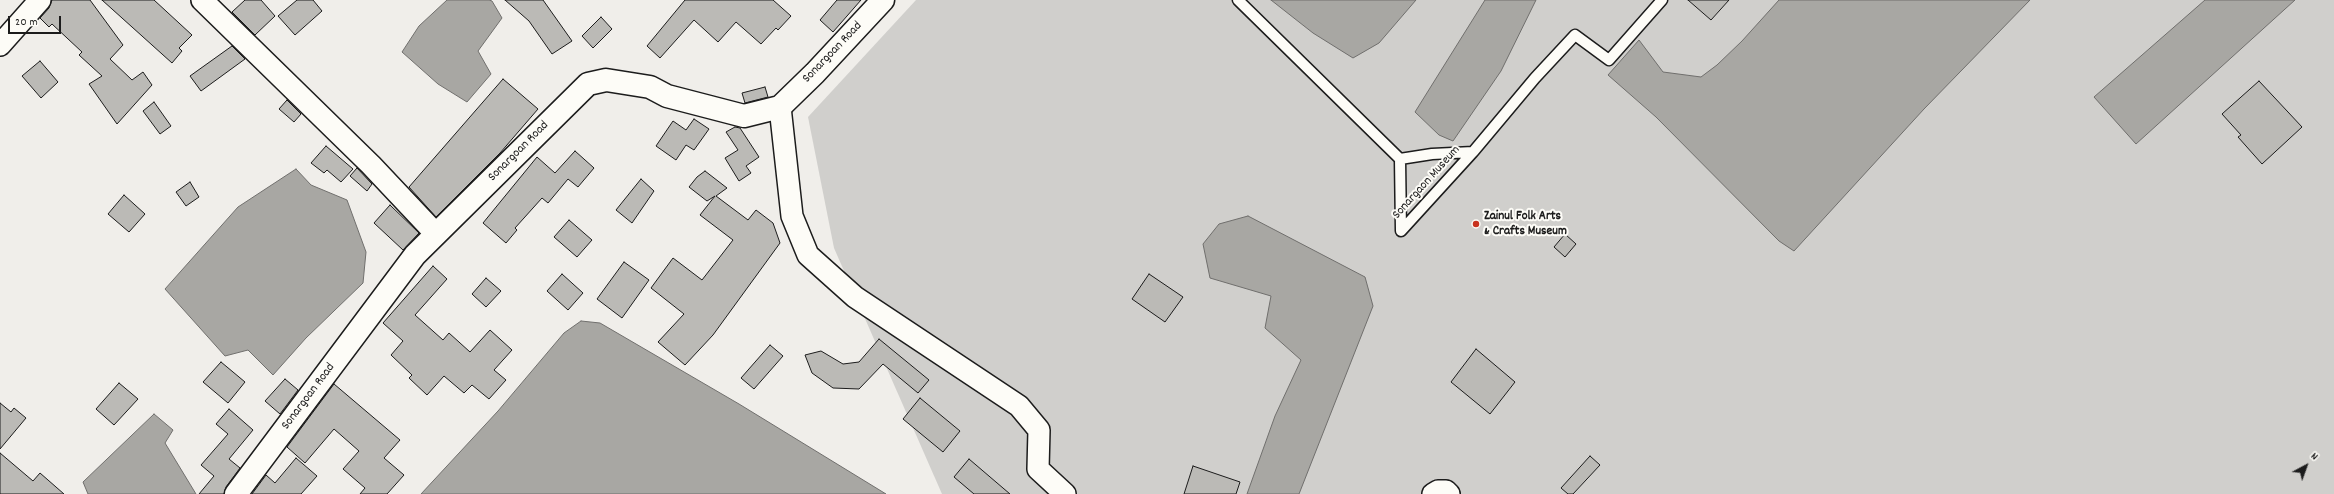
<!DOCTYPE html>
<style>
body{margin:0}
#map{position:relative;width:2334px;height:494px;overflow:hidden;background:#f0eeea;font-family:Dekko,sans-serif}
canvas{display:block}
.north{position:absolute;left:2286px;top:446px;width:40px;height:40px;-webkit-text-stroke:3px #fdfcf7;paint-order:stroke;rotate:41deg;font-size:11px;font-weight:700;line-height:16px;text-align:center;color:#1c1c1c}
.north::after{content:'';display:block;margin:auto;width:14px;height:18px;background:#1c1c1c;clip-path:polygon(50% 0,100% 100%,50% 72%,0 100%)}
.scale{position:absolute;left:8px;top:16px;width:53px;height:18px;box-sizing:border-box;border:2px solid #1c1c1c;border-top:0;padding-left:5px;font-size:12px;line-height:14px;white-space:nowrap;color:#1c1c1c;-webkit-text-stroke:3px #fdfcf7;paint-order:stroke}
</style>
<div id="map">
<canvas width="2334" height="494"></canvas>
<div class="north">N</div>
<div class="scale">20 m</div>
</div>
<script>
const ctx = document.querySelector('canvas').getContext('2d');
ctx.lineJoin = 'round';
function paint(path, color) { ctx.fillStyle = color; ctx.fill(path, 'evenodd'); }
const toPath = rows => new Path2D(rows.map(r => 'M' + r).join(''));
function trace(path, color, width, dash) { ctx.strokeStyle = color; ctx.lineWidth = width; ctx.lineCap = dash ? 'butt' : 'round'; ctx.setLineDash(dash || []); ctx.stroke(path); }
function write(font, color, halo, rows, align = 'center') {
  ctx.font = font + ' Dekko,sans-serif'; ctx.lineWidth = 4; ctx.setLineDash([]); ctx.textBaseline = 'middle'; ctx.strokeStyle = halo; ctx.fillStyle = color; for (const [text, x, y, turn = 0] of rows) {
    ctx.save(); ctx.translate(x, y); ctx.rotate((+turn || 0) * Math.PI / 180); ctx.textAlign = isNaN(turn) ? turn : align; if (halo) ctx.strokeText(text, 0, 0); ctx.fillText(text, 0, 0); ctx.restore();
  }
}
paint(toPath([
 [916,0,2334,0,2334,494,942,494,834,248,808,117]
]), '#d0cfcc');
const water = toPath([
 [447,0,489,0,492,1,502,18,478,51,491,74,467,102,438,84,402,52,419,26,447,0],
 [1271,0,1416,0,1379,43,1353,58,1313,33,1271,0],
 [1485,0,1536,0,1501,71,1453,141,1439,135,1415,112,1485,0],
 [1779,0,2030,0,1924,109,1794,251,1779,241,1656,117,1608,75,1639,40,1663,72,1701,77,1717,65,1742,41,1779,0],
 [2205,0,2295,0,2136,144,2094,97,2205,0],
 [296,169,311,185,347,200,366,252,363,283,306,338,273,375,248,350,225,356,165,289,238,207,296,169],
 [1248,216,1365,277,1373,306,1299,494,1247,494,1275,416,1301,360,1265,328,1271,296,1210,278,1203,244,1219,224,1248,216],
 [581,321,600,323,739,404,886,494,421,494,498,411,564,333,581,321],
 [154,414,173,430,165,443,196,494,88,494,83,482,154,414]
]);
paint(water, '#a8a7a3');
trace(water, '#706f6d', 1);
const building = toPath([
 [52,0,90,0,123,45,110,59,132,80,143,72,152,85,117,124,89,84,102,76,79,55,82,52,52,24,49,27,40,18,49,8,52,0],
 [102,0,154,0,192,35,179,48,182,51,172,63,102,0],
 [245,0,261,0,275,16,255,35,232,12,245,0],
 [297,0,313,0,322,11,295,35,278,16,297,0],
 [505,0,543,0,572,41,552,54,529,21,505,0],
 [685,0,773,0,791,16,778,30,776,28,761,44,736,22,718,42,694,20,660,58,647,46,685,0],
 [837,0,861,0,833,32,820,20,837,0],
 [1688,0,1729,0,1711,20,1688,0],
 [601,17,612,29,593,48,582,36,601,17],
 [232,46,245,59,201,91,190,76,232,46],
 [40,61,58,82,41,98,22,76,40,61],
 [503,79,538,109,500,153,436,217,409,187,503,79],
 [2259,81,2302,127,2262,164,2238,137,2241,135,2222,114,2259,81],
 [765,87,768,97,745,103,742,93,765,87],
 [287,100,301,114,294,122,279,109,287,100],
 [154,102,171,126,160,134,143,111,154,102],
 [694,119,709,129,694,150,686,145,676,160,656,146,673,121,686,130,694,119],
 [735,127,740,128,759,157,746,166,751,173,739,181,725,158,738,150,726,132,735,127],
 [326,146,353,169,341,182,327,170,324,173,311,163,326,146],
 [575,151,594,168,578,187,568,179,548,203,542,198,515,228,517,230,506,243,483,223,537,157,555,173,575,151],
 [357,168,372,184,367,191,350,176,357,168],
 [705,171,727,188,716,196,748,220,756,210,773,223,780,243,713,335,685,365,658,342,684,314,651,288,673,258,702,280,733,240,700,215,715,196,707,201,689,187,697,177,705,171],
 [641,179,654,191,632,223,616,210,641,179],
 [190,182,199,197,186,206,176,192,190,182],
 [124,195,145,214,129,232,108,214,124,195],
 [390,205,419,233,403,250,374,223,390,205],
 [569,220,592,240,577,257,554,237,569,220],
 [1565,234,1576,244,1565,257,1554,247,1565,234],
 [624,262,649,280,622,318,597,299,624,262],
 [433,266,447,279,415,315,443,340,449,333,470,352,490,330,512,350,494,370,506,380,489,399,472,385,464,393,444,376,427,395,409,378,412,375,391,355,403,341,383,323,433,266],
 [562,274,583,293,568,310,547,291,562,274],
 [1149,274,1183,297,1165,322,1132,299,1149,274],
 [486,278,501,291,486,307,472,294,486,278],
 [879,339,929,380,918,393,883,364,859,389,833,388,812,373,805,355,821,351,843,364,859,362,879,339],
 [770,345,783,356,754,389,741,378,770,345],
 [1476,349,1515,382,1490,414,1451,382,1476,349],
 [221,362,245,382,228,403,203,382,221,362],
 [285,379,298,390,280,414,265,401,285,379],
 [119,383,138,399,114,425,96,409,119,383],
 [334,384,400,440,384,458,404,475,387,494,360,494,365,488,343,469,359,451,334,429,305,463,287,447,334,384],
 [920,398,960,431,943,452,903,419,920,398],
 [0,403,11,412,14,408,26,418,0,449,0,403],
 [229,409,253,430,229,459,240,468,226,487,224,494,199,494,214,476,201,465,228,434,216,424,229,409],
 [0,453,33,481,40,473,64,494,0,494,0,453],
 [1590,456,1600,465,1573,494,1568,494,1561,488,1590,456],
 [296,458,317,476,301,494,252,494,266,475,275,483,296,458],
 [969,459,1010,494,974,494,954,477,969,459],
 [1193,466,1240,482,1236,494,1184,494,1193,466]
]);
paint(building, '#bbbab6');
trace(building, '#1c1c1c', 1);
const service = toPath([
 [1238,0,1400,159,1401,231,1473,152,1432,154,1400,159],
 [1473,152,1535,78,1575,35,1609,60,1662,0]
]);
const minor = toPath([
 [202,0,371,165,436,234],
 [0,45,40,0],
 [780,107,792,216,808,255,855,297,1019,406,1039,430,1038,469,1065,494],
 [1433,494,1438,491,1446,491,1449,494]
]);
const secondary = toPath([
 [236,494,415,255,588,84,606,80,650,87,667,96,744,116,780,107,815,73,883,0]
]);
trace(service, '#1c1c1c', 13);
trace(minor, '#1c1c1c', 24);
trace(secondary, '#1c1c1c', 25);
trace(service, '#fdfcf7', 10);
trace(minor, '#fdfcf7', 21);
trace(secondary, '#fdfcf7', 22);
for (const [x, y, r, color] of [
 [1476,224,4,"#c8321e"]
]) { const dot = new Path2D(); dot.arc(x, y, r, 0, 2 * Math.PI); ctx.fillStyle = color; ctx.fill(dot); trace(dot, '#fdfcf7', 1.5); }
write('13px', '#1c1c1c', '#fdfcf7', [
 ["Sonargoan Road",833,53,-46],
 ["Sonargoan Road",519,152,-45],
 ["Sonargaon Museum",1427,183,-48],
 ["Sonargoan Road",309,397,-53]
]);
write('bold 13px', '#1c1c1c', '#fdfcf7', [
 ["Zainul Folk Arts",1484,217],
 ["& Crafts Museum",1484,232]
], 'left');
</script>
